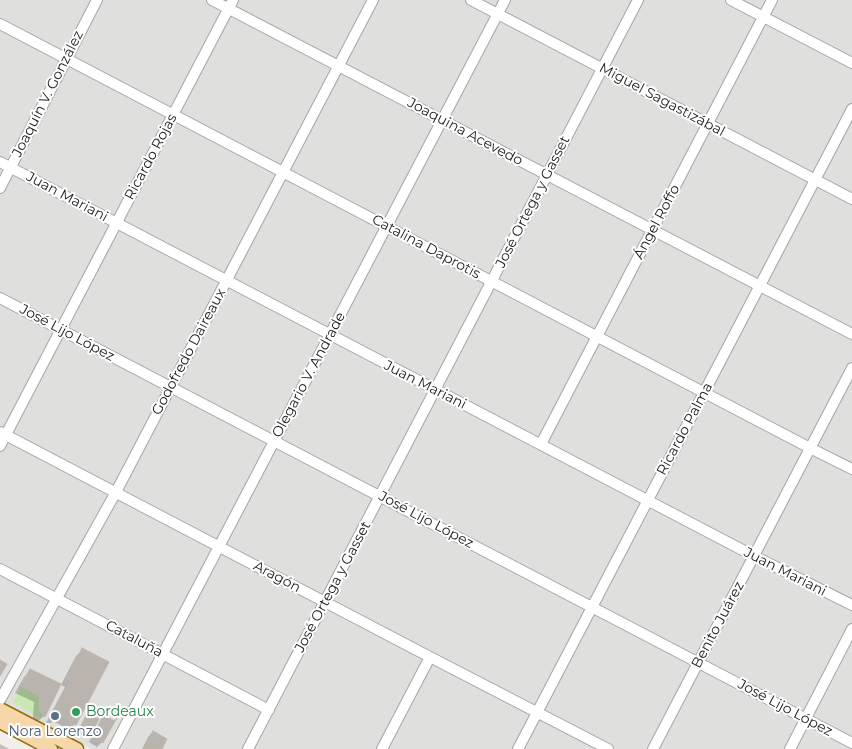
<!DOCTYPE html>
<meta charset="utf-8">
<style>
body{margin:0}
canvas{display:block;background:#f1efe9}
</style>
<canvas width="852" height="749"></canvas>
<script>
const ctx = document.querySelector('canvas').getContext('2d');
ctx.lineJoin = 'round';
function paint(path, color) { ctx.fillStyle = color; ctx.fill(path, 'evenodd'); }
const toPath = rows => new Path2D(rows.map(r => 'M' + r).join(''));
function trace(path, color, width, dash) { ctx.strokeStyle = color; ctx.lineWidth = width; ctx.lineCap = dash ? 'butt' : 'round'; ctx.setLineDash(dash || []); ctx.stroke(path); }
function write(font, color, halo, rows, align = 'center') {
  ctx.font = font + ' Montserrat,sans-serif'; ctx.lineWidth = 4; ctx.setLineDash([]); ctx.textBaseline = 'middle'; ctx.strokeStyle = halo; ctx.fillStyle = color; for (const [text, x, y, turn = 0] of rows) {
    ctx.save(); ctx.translate(x, y); ctx.rotate((+turn || 0) * Math.PI / 180); ctx.textAlign = isNaN(turn) ? turn : align; if (halo) ctx.strokeText(text, 0, 0); ctx.fillText(text, 0, 0); ctx.restore();
  }
}
paint(toPath([
 [0,0,852,0,852,749,91,749,0,702]
]), '#dfdfde');
paint(toPath([
 [21,686,40,696,39,710,45,717,43,719,13,703]
]), '#cbe7b3');
paint(toPath([
 [83,650,107,663,75,724,68,731,65,729,64,730,64,727,53,721,47,726,46,723,65,687,61,685,76,656],
 [31,670,60,684,44,716,37,722,33,717,34,702,15,693,24,677],
 [108,710,102,742,97,747,89,742,103,715],
 [89,712,90,733,87,736,84,735,82,736,80,735,81,733,78,731,86,715],
 [153,732,160,749,142,749,148,737],
 [0,744,9,749,0,749]
]), '#0003');
const building = toPath([
 [82,648,109,662,76,725,73,723,70,725,70,720,60,715,58,718,54,720,52,716,71,680,67,678,82,648],
 [0,660,7,664,0,676,0,660],
 [30,669,61,684,45,717,39,710,40,696,21,686,30,669],
 [108,709,119,714,103,743,93,737,108,709],
 [108,709,119,714,115,721,106,717,104,721,102,720,108,709],
 [89,710,96,714,95,717,99,719,91,734,87,732,86,734,82,732,83,730,80,728,89,710],
 [153,731,167,739,162,749,143,749,153,731]
]);
paint(building, '#bab4ae');
trace(building, '#c2b6ac', 1);
const minor = toPath([
 [212,0,852,334],
 [471,0,852,199],
 [731,0,852,63],
 [0,24,810,448,852,469],
 [0,162,754,556,852,605],
 [0,188,97,0],
 [0,298,852,743],
 [0,432,430,657,608,749],
 [541,444,772,0],
 [0,446,233,0],
 [0,569,269,710],
 [0,700,116,492,373,0],
 [113,749,505,0],
 [248,749,638,0],
 [382,749,430,657],
 [518,749,852,109],
 [653,749,852,368],
 [790,749,852,629]
]);
const major = toPath([
 [0,709,77,749],
 [0,722,51,749]
]);
trace(minor, '#a5a5a5', 12);
trace(major, '#946c0a', 15);
trace(minor, '#fff', 10);
trace(major, '#f6d7a9', 12);
for (const [x, y, r, color] of [
 [76,712,5,"#2e9e5b"],
 [55,716,5,"#5c6f8a"]
]) { const dot = new Path2D(); dot.arc(x, y, r, 0, 2 * Math.PI); ctx.fillStyle = color; ctx.fill(dot); trace(dot, '#fff', 2); }
write('14px', '#212121', '#fff', [
 ["Joaquín V. González",48,94,-63],
 ["Miguel Sagastizábal",662,100,28],
 ["Joaquina Acevedo",465,132,28],
 ["Ricardo Rojas",151,157,-62],
 ["Juan Mariani",67,197,28],
 ["José Ortega y Gasset",533,202,-63],
 ["Ángel Roffo",657,222,-62],
 ["Catalina Daprotis",426,247,28],
 ["José Lijo López",67,333,28],
 ["Godofredo Daireaux",189,352,-62],
 ["Olegario V. Andrade",309,375,-62],
 ["Juan Mariani",425,385,27],
 ["Ricardo Palma",685,429,-62],
 ["José Lijo López",426,520,28],
 ["Juan Mariani",785,572,27],
 ["Aragón",277,577,28],
 ["José Ortega y Gasset",333,587,-62],
 ["Benito Juárez",718,625,-62],
 ["Cataluña",134,639,28],
 ["José Lijo López",785,708,28]
]);
write('14px', '#27864d', '#fff', [
 ["Bordeaux",86,712]
], 'left');
write('14px', '#4e5e75', '#fff', [
 ["Nora Lorenzo",55,732]
]);
</script>
